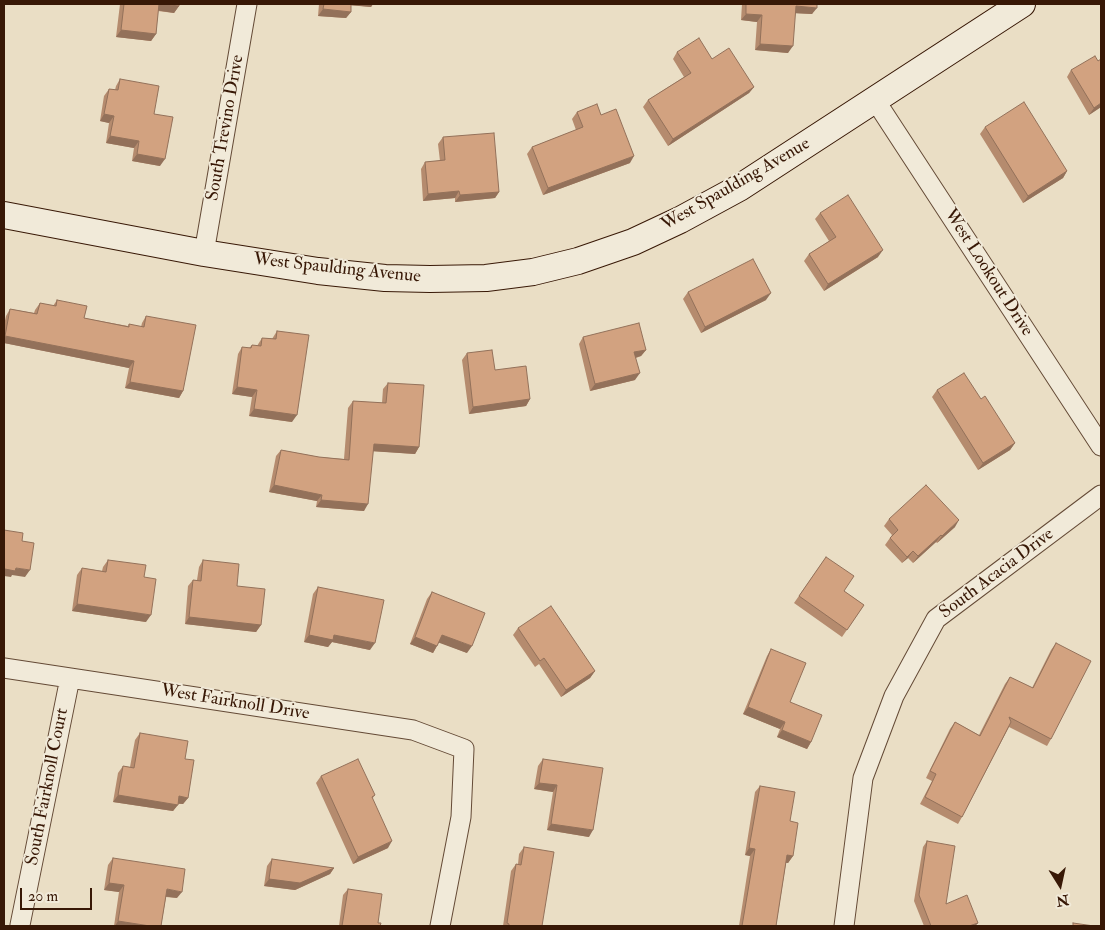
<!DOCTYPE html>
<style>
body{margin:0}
#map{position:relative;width:1105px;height:930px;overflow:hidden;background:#eadec5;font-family:"IM FELL Double Pica",serif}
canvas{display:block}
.frame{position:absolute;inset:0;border:5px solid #381806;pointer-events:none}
.north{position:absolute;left:1035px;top:860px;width:50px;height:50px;-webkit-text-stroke:4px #f1ead9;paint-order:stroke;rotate:170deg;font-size:14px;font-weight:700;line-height:20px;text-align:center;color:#381806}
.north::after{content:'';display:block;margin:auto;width:18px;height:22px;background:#381806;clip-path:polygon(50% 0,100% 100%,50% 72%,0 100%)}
.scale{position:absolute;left:20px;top:888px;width:72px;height:22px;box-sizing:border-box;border:2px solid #381806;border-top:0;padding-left:6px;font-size:15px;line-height:18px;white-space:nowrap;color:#381806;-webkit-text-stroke:4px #f1ead9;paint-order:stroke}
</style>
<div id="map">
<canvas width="1105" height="930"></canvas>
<div class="frame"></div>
<div class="north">N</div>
<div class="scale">20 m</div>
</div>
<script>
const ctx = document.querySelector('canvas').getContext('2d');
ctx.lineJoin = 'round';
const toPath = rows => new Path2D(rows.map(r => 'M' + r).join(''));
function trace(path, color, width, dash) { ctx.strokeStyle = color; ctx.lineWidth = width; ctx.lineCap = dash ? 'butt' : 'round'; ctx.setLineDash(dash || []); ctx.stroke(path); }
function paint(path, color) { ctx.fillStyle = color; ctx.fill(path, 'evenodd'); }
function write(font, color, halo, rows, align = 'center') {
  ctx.font = font + ' "IM FELL Double Pica",serif'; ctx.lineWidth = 4; ctx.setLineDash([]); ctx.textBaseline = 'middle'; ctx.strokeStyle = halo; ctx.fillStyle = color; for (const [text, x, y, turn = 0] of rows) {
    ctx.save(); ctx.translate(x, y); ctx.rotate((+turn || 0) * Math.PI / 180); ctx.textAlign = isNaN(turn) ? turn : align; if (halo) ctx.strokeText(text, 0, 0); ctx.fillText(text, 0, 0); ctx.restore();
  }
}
const street = toPath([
 [875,100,1101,446],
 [204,253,247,4],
 [4,668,413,730,464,749,461,817,440,926],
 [20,925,70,678],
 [844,926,863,778,894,696,936,619,1101,495]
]);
const secondary = toPath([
 [4,215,204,253,318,271,385,278,430,279,486,278,533,272,578,261,633,242,680,220,739,188,1022,4]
]);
trace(street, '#644a36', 21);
trace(secondary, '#381806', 28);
trace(street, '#f1ead9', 19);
trace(secondary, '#f1ead9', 26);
paint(toPath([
 [120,4,179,4,179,6,174,13,158,11,156,34,151,41,116,37],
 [319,4,373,4,371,7,351,5,351,12,346,18,318,16],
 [742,4,817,4,812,14,795,13,788,53,755,50,757,22,741,20],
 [677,52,712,59,754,87,749,93,668,146,643,107,648,100,684,77,673,59],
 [1071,70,1101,107,1089,115,1067,77],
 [120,79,154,114,160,166,132,161,134,148,106,143,109,123,100,121,104,96,109,89,115,90,116,86],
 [577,112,601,115,630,163,543,195,527,154,532,147,576,130,572,119],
 [985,127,1067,171,1063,178,1023,203,980,134],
 [443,137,499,192,495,198,455,202,455,198,423,201,421,169,425,162,440,161,438,144],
 [820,213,878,257,824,291,804,261,809,254,829,241,815,219],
 [688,292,766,300,701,333,683,299],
 [57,300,84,318,128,326,129,324,141,327,142,323,146,316,183,391,179,398,125,388,129,368,4,343,4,325,6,316,10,309,34,313,35,310,40,303,53,306],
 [277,331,292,422,249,416,252,397,232,394,238,354,242,347,249,348,252,345,257,346,262,338,272,339],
 [583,337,646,350,641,356,636,358,635,380,590,391,579,344],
 [467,353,495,370,530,399,526,406,469,414,462,360],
 [388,383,419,447,415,454,373,451,364,511,316,507,317,501,269,492,276,456,281,450,319,457,344,459,348,408,353,401,382,403,383,389],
 [937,390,981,399,1015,443,1010,450,978,470,932,397],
 [889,519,955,527,937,543,936,542,913,563,908,558,902,563,885,545,892,535,884,526],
 [826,557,844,591,864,605,842,637,794,603],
 [108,560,146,622,72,611,77,575,82,568,102,571,103,567],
 [203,560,261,625,256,632,185,624,188,586,193,580,197,580,199,567],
 [318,587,370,650,332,642,328,647,304,642,313,594],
 [432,592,467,653,439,642,433,653,410,644,427,599],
 [518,628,595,671,590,678,561,697,539,664,535,667,513,635],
 [1056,643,1051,739,1047,746,1009,727,962,817,958,824,920,804,932,781,926,778,950,729,955,722,979,735,1005,684,1010,677,1032,688,1051,650],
 [771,649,790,702,811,742,807,749,777,737,780,729,743,714,767,656],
 [140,733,185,759,188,798,183,804,178,804,173,811,113,802,118,773,123,766,130,767,135,740],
 [543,759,589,837,547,830,553,792,534,789,538,766],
 [321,776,375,795,372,799,388,848,353,864,316,783],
 [760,786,790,821,793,856,788,863,786,863,776,926,739,926,750,856,745,855,755,792],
 [927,841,946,904,978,923,975,926,924,926,914,901,923,847],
 [524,847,542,926,503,926,511,871,516,864,518,864,519,854],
 [113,858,177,898,166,897,161,926,114,926,119,892,104,890,108,865],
 [272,859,334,868,330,874,295,890,264,886,267,866],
 [348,889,378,923,380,926,339,926,343,895]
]), '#b58b6e');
paint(toPath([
 [159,4,179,6,174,13,155,10],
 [348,4,373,4,371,7,347,5],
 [796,6,817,8,812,14,791,13],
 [323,9,351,12,346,18,318,16],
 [746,14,762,15,757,22,741,20],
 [121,30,156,34,151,41,116,37],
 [760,44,793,46,788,53,755,50],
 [754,87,749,93,668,146,673,139],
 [1101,103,1101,107,1089,115,1094,108],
 [104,114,114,116,109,123,100,121],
 [110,136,139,141,134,148,106,143],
 [137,154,165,159,160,166,132,161],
 [634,156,630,163,543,195,548,188],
 [1067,171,1063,178,1023,203,1028,196],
 [459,191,455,198,423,201,428,194],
 [499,192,495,198,455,202,460,195],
 [883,250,878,257,824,291,828,284],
 [771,293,766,300,701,333,705,327],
 [5,336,134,361,129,368,4,343,4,337],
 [646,350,641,356,630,359,634,352],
 [640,373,635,380,590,391,595,384],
 [130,382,183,391,179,398,125,388],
 [237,387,257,390,252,397,232,394],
 [530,399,526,406,469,414,473,407],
 [254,409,297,415,292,422,249,416],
 [1015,443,1010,450,978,470,983,463],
 [374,444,419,447,415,454,369,451],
 [274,485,322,495,317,501,269,492],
 [321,500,368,504,364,511,316,507],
 [959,520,955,527,937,543,942,536],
 [941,535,936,542,913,563,918,556],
 [913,551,908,558,902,563,907,557],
 [16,568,30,570,25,577,12,575,11,577,4,576,4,570,5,569],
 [77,604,151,615,146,622,72,611],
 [189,617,261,625,256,632,185,624],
 [309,635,334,635,375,643,370,650,332,642,328,647,304,642],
 [442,635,472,646,467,653,437,642],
 [415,637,437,646,433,653,410,644],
 [595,671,590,678,561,697,566,690],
 [748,707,785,722,780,729,743,714],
 [782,730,811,742,807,749,777,737],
 [539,783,557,785,553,792,534,789],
 [118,795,178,805,173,811,113,802],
 [179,796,188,798,183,804,174,803],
 [551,824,593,830,589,837,547,830],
 [392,841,388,848,353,864,358,857],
 [749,848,755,849,750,856,745,855],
 [787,855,793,856,788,863,783,862],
 [334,868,330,874,295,890,264,886,269,879],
 [109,883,124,885,119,892,104,890],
 [167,889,182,892,177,898,162,896],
 [118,921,150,926,115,926],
 [978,923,975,926,969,926]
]), '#93715a');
const building = toPath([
 [124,4,159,4,156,34,121,30,124,4],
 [160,4,179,4,179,6,160,4],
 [324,4,351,4,351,12,323,9,324,4],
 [746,4,817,4,817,8,796,6,793,46,760,44,762,15,746,14,746,4],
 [699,38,712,59,729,48,754,87,673,139,648,100,691,73,677,52,699,38],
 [1095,56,1098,61,1101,59,1101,103,1094,108,1071,70,1095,56],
 [120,79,159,86,154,114,173,117,165,159,137,154,139,141,110,136,114,116,104,114,109,89,118,90,120,79],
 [1024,102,1067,171,1028,196,985,127,1024,102],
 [597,104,601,115,616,109,634,156,548,188,532,147,583,127,577,112,597,104],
 [494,133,499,192,460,195,459,191,428,194,425,162,445,160,443,137,494,133],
 [848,195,883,250,828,284,809,254,836,237,820,213,848,195],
 [753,259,771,293,705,327,688,292,753,259],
 [57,300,87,306,84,318,129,327,129,324,144,327,146,316,196,325,183,391,130,382,134,361,5,336,10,309,37,314,40,303,56,306,57,300],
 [639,323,646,350,634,352,640,373,595,384,583,337,639,323],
 [277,331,309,335,297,415,254,409,257,390,237,387,242,347,251,348,252,345,261,346,262,338,276,339,277,331],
 [492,350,495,370,526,366,530,399,473,407,467,353,492,350],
 [964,373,981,399,985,396,1015,443,983,463,937,390,964,373],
 [388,383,424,385,419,447,374,444,368,504,321,500,322,495,274,485,281,450,319,457,349,460,353,401,386,403,388,383],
 [926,485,959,520,942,536,941,535,918,556,913,551,907,557,890,538,898,530,889,519,926,485],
 [4,530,23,533,22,541,34,543,30,570,16,568,15,571,5,569,4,575,4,530],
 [826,557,854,576,844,591,864,605,847,630,799,596,826,557],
 [108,560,146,565,144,577,156,579,151,615,77,604,82,568,106,572,108,560],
 [203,560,239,564,237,586,265,589,261,625,189,617,193,580,201,581,203,560],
 [318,587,384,600,375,643,334,635,333,640,309,635,318,587],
 [432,592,485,613,472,646,442,635,437,646,415,637,432,592],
 [551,606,595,671,566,690,544,658,540,661,518,628,551,606],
 [1056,643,1091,661,1051,739,1009,717,1011,722,962,817,925,797,936,774,930,771,955,722,980,736,1010,677,1033,688,1056,643],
 [771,649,806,663,790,702,822,715,811,742,782,730,785,722,748,707,771,649],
 [140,733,188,741,185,759,194,760,188,798,179,796,178,805,118,795,123,766,134,768,140,733],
 [358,759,375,795,372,797,392,841,358,857,321,776,358,759],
 [543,759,603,768,593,830,551,824,557,785,539,783,543,759],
 [760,786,795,792,790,821,798,823,793,856,787,855,776,926,742,926,755,849,749,848,760,786],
 [927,841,955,846,946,904,967,895,978,923,969,926,931,926,919,895,927,841],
 [524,847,554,852,542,926,509,926,509,924,507,923,516,864,521,865,524,847],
 [113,858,185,869,182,892,167,889,161,926,150,926,118,921,124,885,109,883,113,858],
 [272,859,334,868,300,883,269,879,272,859],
 [348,889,382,894,378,923,381,923,380,926,342,926,348,889],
 [1073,923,1094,926,1073,926,1073,923]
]);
paint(building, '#d2a280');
trace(building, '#93715a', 1);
write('18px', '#381806', '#f1ead9', [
 ["South Trevino Drive",226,128,-80],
 ["West Spaulding Avenue",736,185,-30],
 ["West Spaulding Avenue",337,269,6],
 ["West Lookout Drive",988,273,57],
 ["South Acacia Drive",997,574,-37],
 ["West Fairknoll Drive",235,703,9],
 ["South Fairknoll Court",48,787,-79]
]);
</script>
